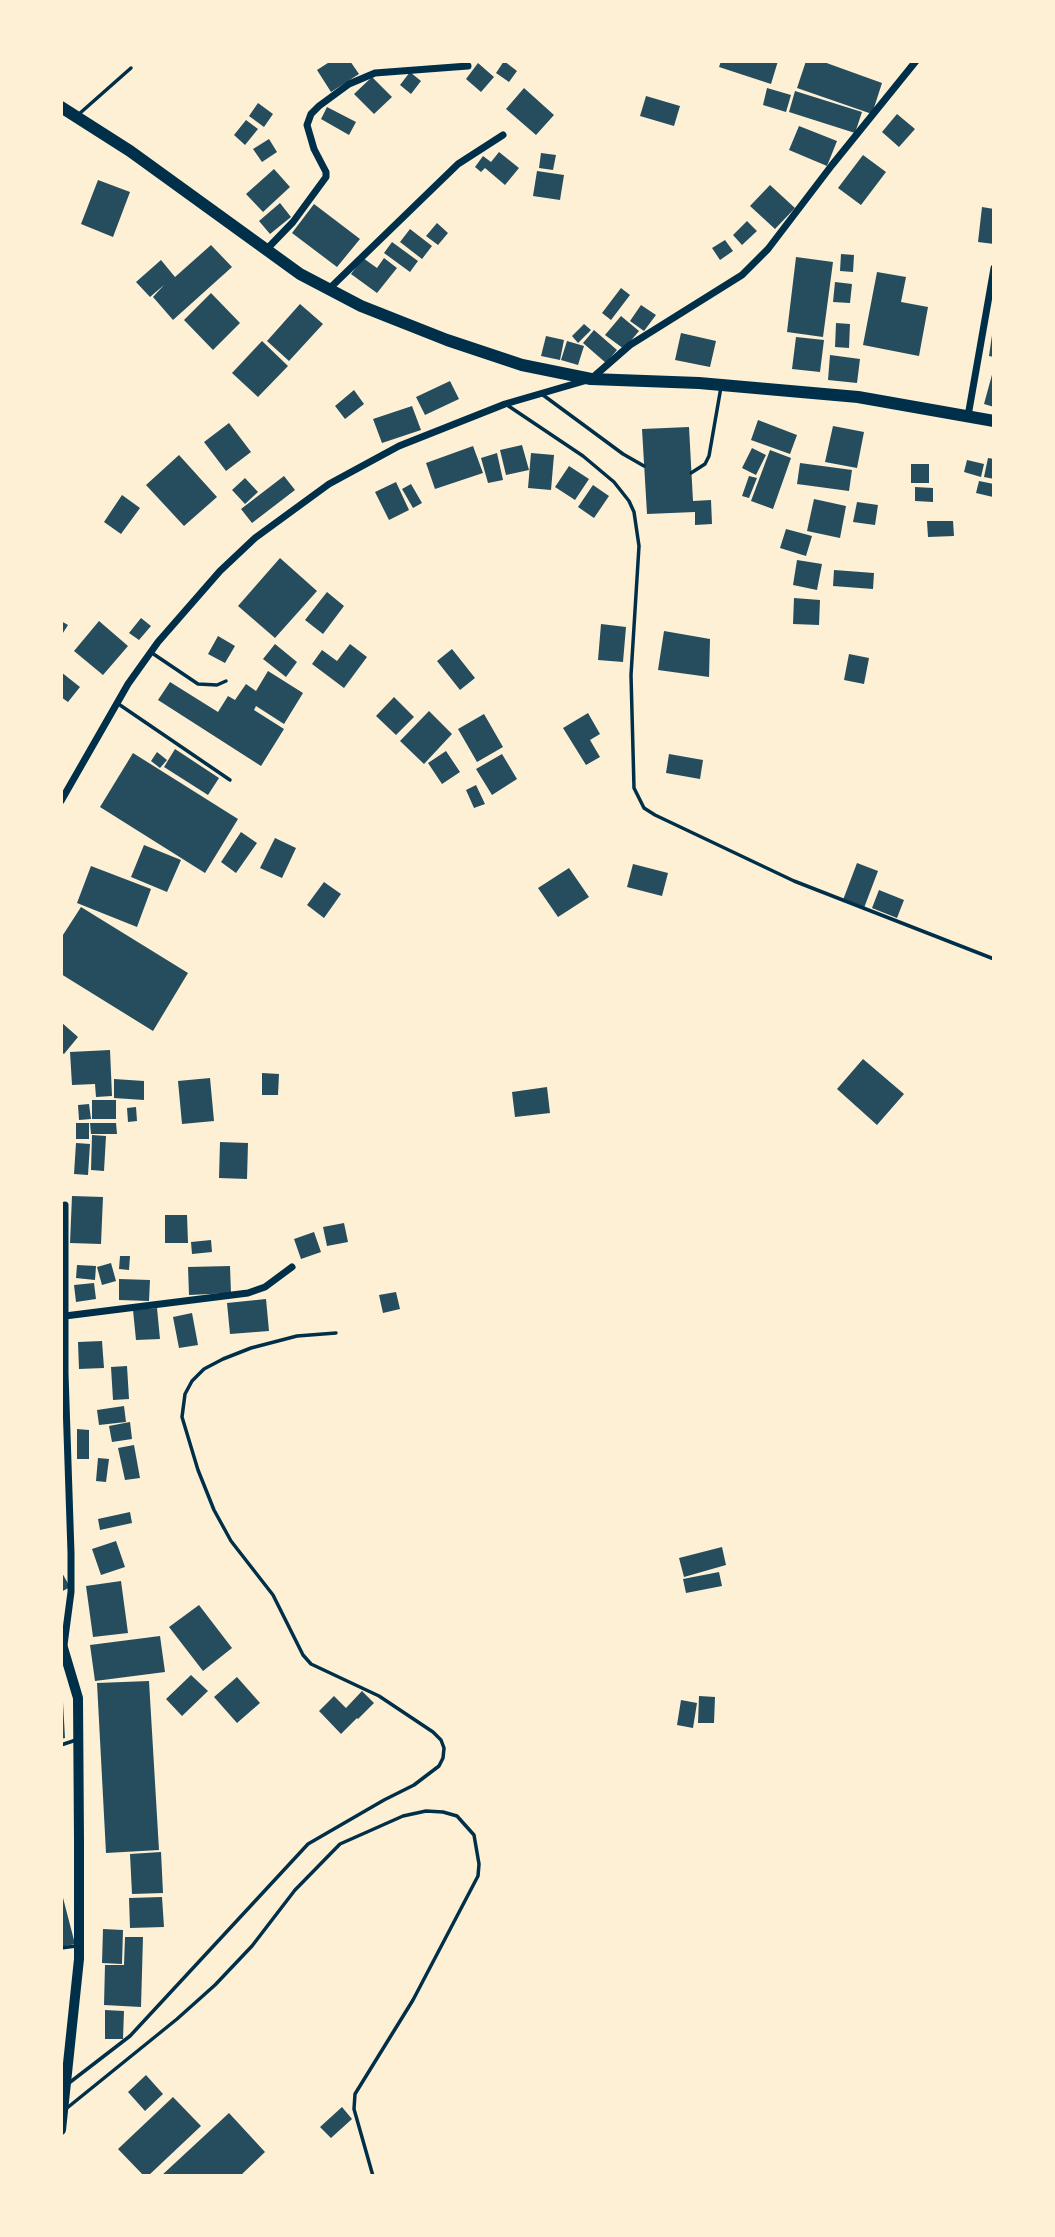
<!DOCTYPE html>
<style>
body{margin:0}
#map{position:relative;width:1055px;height:2237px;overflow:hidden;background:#fdf0d5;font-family:Commissioner,sans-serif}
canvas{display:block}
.frame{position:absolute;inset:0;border:63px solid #fdf0d5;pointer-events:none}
</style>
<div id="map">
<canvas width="1055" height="2237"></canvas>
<div class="frame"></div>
</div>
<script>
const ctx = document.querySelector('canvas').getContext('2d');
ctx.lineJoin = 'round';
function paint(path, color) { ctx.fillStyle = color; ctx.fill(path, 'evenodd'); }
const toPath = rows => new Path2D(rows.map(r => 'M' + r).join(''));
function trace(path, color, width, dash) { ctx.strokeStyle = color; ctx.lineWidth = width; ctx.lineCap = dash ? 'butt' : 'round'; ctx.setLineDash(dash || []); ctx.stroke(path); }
paint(toPath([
 [331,61,350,61,359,74,331,92,317,70],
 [504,61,517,71,509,82,496,73],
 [721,61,778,61,771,84,719,67],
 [806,61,821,61,882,83,872,114,797,88],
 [478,63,494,77,481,92,466,79],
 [410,72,421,81,411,94,400,85],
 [372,77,392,97,374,114,354,94],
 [524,88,554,115,536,135,506,109],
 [767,88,791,95,786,112,763,105],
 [795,91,862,112,855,133,789,112],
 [646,96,680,106,674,126,640,116],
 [258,103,273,114,264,127,249,116],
 [327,107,356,122,349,135,321,119],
 [897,114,915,129,899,147,882,132],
 [246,120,258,129,245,145,234,135],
 [799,126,837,141,827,166,789,150],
 [269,139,277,152,262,162,253,149],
 [499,152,519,168,505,185,485,168,481,172,475,167,483,156,491,162],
 [541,153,556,155,553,170,539,168],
 [863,155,886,172,861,205,838,188],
 [274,169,290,187,263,212,246,194],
 [537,171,564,175,560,200,533,196],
 [98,180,130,192,113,237,81,224],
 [770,185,795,208,775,229,750,206],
 [280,203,291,217,270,234,259,221],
 [314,204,360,239,337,267,292,233],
 [982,207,994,209,994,244,978,242],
 [747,221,757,231,742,245,733,235],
 [437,223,448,233,438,245,426,236],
 [410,229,432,246,422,259,400,242],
 [725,240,733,251,720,260,712,248],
 [392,242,418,261,410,272,384,253],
 [211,245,232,267,173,320,153,297,164,285,150,297,136,282,161,260,175,277],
 [841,254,854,255,853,272,840,271],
 [796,257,833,262,823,337,787,332],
 [363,258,377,268,384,258,397,268,377,293,351,274],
 [877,272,906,277,901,302,928,307,919,356,863,345],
 [835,282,852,284,850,303,833,302],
 [621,288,630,295,611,320,602,313],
 [211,293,240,323,213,350,184,320],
 [300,304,323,324,289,361,267,341],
 [641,305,656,315,644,331,630,321],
 [621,316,639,331,624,349,605,335],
 [836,323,850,324,849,348,835,347],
 [584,324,591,330,578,343,572,336],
 [594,330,617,350,606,363,583,343],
 [681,333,716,341,710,367,675,360],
 [992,335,994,336,994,357,989,356],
 [546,336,564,340,560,360,541,356],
 [796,337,824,340,820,372,792,369],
 [262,341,288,366,258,397,232,373],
 [567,341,584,346,578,365,561,360],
 [830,355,860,359,857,383,828,380],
 [993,371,994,371,994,407,984,404],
 [450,381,459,399,425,415,416,397],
 [354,390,364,404,345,419,335,406],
 [412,406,421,430,382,443,373,419],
 [758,420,797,435,790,454,751,440],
 [229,423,251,452,226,471,204,442],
 [833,426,864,432,857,468,825,462],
 [689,427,693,501,711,500,712,524,695,525,695,512,647,514,642,429],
 [522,445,529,470,506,475,500,450],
 [473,446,483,473,435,489,426,463],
 [752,448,766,455,756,475,742,468],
 [770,450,791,458,773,509,751,501],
 [497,453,503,480,488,483,481,458],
 [531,453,554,455,551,490,528,488],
 [179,455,217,497,184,526,146,485],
 [988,458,994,459,994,479,984,477],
 [967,460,984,464,981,477,964,472],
 [800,463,852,470,849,491,797,484],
 [911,464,929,464,929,483,911,483],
 [569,466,589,479,575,500,555,487],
 [284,476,295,490,252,523,241,509],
 [749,476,757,478,749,498,742,496],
 [245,478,258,492,245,504,232,490],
 [979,481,994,484,993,497,976,493],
 [396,482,409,510,389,520,375,492],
 [411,484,422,503,413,508,402,489],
 [593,485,609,496,594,518,578,507],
 [915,487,933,488,933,502,915,501],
 [122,495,140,508,121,534,104,522],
 [814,499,846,506,840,538,807,531],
 [857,502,878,505,875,525,853,522],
 [927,521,953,521,954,536,928,537],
 [786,529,812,536,806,556,780,548],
 [280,558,317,591,275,638,238,606],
 [797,560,822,564,817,590,793,585],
 [834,570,874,573,873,589,833,586],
 [327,592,344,606,323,634,305,620],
 [794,598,820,600,819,625,793,624],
 [141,618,151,626,139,640,129,633],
 [61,621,68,625,61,636],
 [99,621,128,646,103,675,74,651],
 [601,624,626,627,623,662,598,660],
 [664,631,710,639,709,677,658,670],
 [218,636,235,646,225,663,208,654],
 [275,644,297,662,286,677,263,659],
 [350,644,367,657,344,688,312,664,322,650,337,661],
 [452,649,475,678,460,690,437,661],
 [849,654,869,658,864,684,844,680],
 [268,671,303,693,284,724,256,706,254,710,284,729,261,766,158,700,170,682,218,712,228,696,235,700,246,684,256,691],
 [61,672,80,687,68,702,61,697],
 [394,697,414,717,396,735,376,716],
 [429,711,452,734,424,764,400,741],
 [588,713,600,734,590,740,600,757,586,765,563,728],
 [484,714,503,747,477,762,458,729],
 [175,749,219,778,208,795,164,767],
 [446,751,460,772,442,784,428,763],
 [157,752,167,760,160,768,151,761],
 [133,753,238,819,205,873,100,807],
 [502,754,517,779,492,795,476,769],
 [669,754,703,760,700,779,666,773],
 [476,785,485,804,474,808,466,790],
 [241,832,257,843,236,873,221,862],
 [275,838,296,848,282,878,260,868],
 [144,845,181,860,167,892,131,877],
 [857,863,878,871,864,908,843,900],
 [633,864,668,873,662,896,627,887],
 [91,866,151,889,137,927,77,903],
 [569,868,589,897,558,917,538,888],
 [324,882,341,894,324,918,307,905],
 [879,890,904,900,897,918,872,908],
 [81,907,188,973,153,1031,61,974,61,938],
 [61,1022,78,1037,64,1054,61,1052],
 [110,1050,112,1096,96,1097,95,1084,72,1085,70,1052],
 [863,1059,904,1094,877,1125,837,1089],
 [262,1073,279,1074,278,1095,262,1095],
 [210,1078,214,1121,182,1124,178,1081],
 [114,1079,144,1081,144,1100,114,1098],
 [547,1087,550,1113,515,1117,512,1092],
 [92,1100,116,1100,116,1119,92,1119],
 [89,1104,91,1119,79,1120,78,1105],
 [136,1107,137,1121,128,1122,127,1108],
 [76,1123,89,1123,89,1139,76,1139],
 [90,1123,116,1123,117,1134,91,1134],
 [92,1135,106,1136,104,1171,91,1170],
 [220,1142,248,1143,247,1179,219,1178],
 [76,1143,90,1144,88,1175,74,1174],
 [72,1196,103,1197,101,1244,70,1243],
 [165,1215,187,1215,188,1243,165,1243],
 [344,1223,348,1242,327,1246,323,1227],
 [314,1232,321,1252,301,1259,294,1239],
 [211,1240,212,1252,192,1254,191,1242],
 [120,1256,130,1256,129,1270,119,1269],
 [111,1263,116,1281,102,1285,97,1267],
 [77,1265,96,1266,95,1280,76,1278],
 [230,1266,231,1293,189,1295,188,1267],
 [119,1279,150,1280,149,1301,119,1300],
 [94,1283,96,1299,76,1302,74,1285],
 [396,1292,400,1309,383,1313,379,1295],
 [266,1299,269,1331,230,1334,227,1303],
 [157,1308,160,1339,136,1340,133,1310],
 [192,1313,198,1345,179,1348,173,1317],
 [102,1341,104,1368,79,1369,78,1342],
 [127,1366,129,1399,113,1400,111,1367],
 [124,1406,126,1422,99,1425,97,1410],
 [130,1422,132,1439,112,1442,109,1426],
 [77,1429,89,1430,89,1459,77,1459],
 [134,1445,140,1478,125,1480,118,1448],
 [98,1458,109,1459,106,1482,96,1481],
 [130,1512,132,1523,100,1530,98,1519],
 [116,1541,125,1567,101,1575,92,1549],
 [722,1547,726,1565,684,1577,679,1558],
 [61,1571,70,1587,61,1592],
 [719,1572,722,1586,686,1593,683,1579],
 [121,1581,128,1633,93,1637,86,1586],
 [199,1605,232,1648,203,1671,169,1627],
 [160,1636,165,1672,95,1681,90,1645],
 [191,1675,208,1691,182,1716,166,1699],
 [237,1677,260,1703,237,1723,214,1697],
 [149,1681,159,1850,106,1853,97,1683],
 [362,1691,374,1703,358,1719,351,1712,357,1718,341,1734,319,1711,334,1696,346,1708],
 [699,1696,715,1697,714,1723,698,1723],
 [681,1700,697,1703,693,1728,677,1725],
 [61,1702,63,1702,65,1738,61,1739],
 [161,1852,163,1893,132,1894,130,1854],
 [62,1894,75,1944,61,1947,61,1895],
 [162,1897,164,1927,130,1928,129,1898],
 [103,1929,123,1930,122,1964,102,1963],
 [125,1937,143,1937,141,2007,104,2005,105,1965,124,1965],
 [105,2010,124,2011,123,2039,105,2039],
 [146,2075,163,2094,145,2111,128,2092],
 [173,2097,201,2126,148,2176,144,2176,118,2149],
 [342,2107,352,2119,331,2138,320,2127],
 [229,2113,265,2152,240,2176,161,2176]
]), '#264d5e');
trace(toPath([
 [79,114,131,68],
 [543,395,623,454,644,466],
 [507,405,583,456,614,482,629,501,634,512,639,546,631,675,634,788,644,808,655,815,794,881,994,959],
 [691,473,705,464,709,456,721,387],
 [152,653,198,684,217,685,226,681],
 [117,703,230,780],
 [61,1745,76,1740],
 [61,1948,76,1946],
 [69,2083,130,2036,308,1844,384,1800,414,1785,439,1766,443,1758,444,1748,441,1740,433,1732,379,1696,311,1664,303,1655,273,1595,231,1541,214,1510,198,1470,182,1417,185,1394,192,1381,204,1369,223,1359,251,1348,297,1336,336,1333],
 [67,2108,177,2019,215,1985,252,1946,295,1890,340,1844,403,1816,426,1811,443,1812,457,1816,474,1835,479,1864,478,1876,413,2000,355,2094,354,2109,373,2176]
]), '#003049', 3.5);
trace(toPath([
 [265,251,293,222,326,177,326,172,314,149,307,125,311,114,319,106,349,84,375,73,468,66],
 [329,289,458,164,503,135],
 [968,416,994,268],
 [61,801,128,684,158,642,220,571,255,538,329,484,399,446,505,404,591,379,630,345,742,275,768,249,832,165,916,61],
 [65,1316,248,1293,265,1287,292,1267],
 [64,1645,71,1592,71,1553,65,1373,65,1205]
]), '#003049', 7);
trace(toPath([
 [61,1641,78,1698,79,1841,79,1959,61,2130]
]), '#003049', 10);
trace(toPath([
 [61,107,130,151,300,274,361,306,447,340,522,365,591,379,699,383,858,397,994,421]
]), '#003049', 12);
</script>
